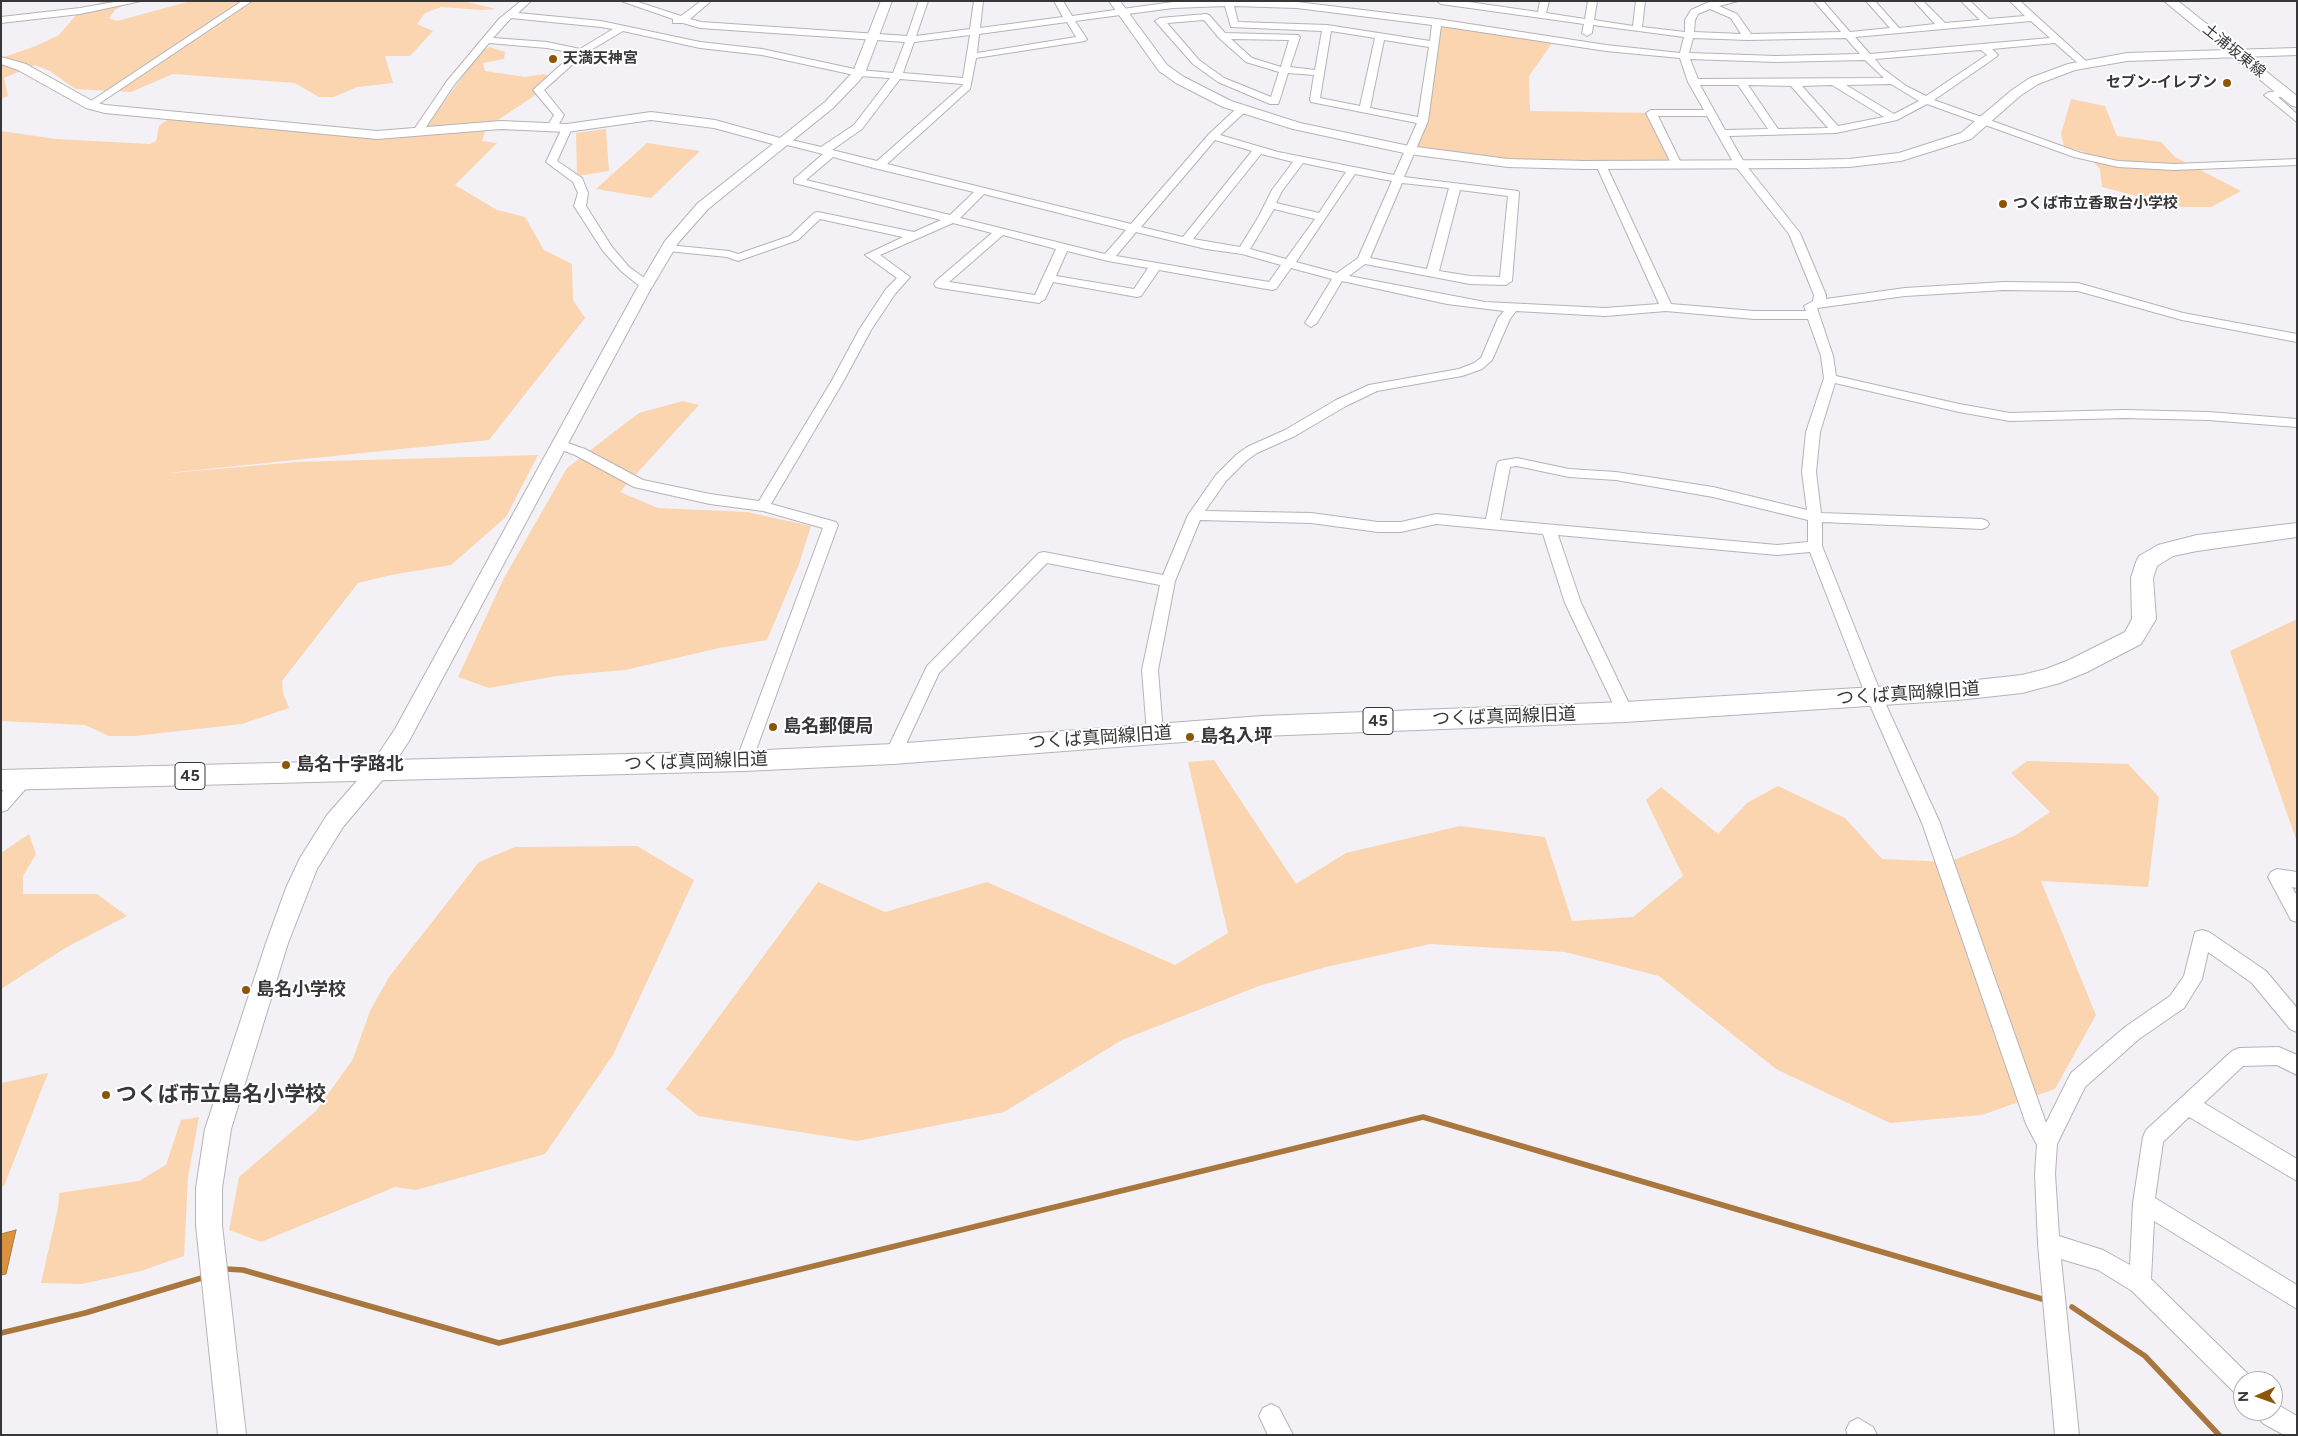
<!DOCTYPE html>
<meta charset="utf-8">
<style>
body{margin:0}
#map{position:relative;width:2298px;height:1436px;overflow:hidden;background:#f3f1f6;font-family:Figtree,sans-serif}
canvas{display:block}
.frame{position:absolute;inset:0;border:2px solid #373739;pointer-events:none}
.north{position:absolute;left:2233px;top:1371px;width:50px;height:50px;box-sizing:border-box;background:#fff;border:1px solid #afafb0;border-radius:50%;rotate:268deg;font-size:14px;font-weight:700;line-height:20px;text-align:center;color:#373739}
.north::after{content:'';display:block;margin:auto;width:18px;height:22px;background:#8c5507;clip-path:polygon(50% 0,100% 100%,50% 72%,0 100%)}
</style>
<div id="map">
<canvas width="2298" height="1436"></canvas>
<div class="frame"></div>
<div class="north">N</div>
</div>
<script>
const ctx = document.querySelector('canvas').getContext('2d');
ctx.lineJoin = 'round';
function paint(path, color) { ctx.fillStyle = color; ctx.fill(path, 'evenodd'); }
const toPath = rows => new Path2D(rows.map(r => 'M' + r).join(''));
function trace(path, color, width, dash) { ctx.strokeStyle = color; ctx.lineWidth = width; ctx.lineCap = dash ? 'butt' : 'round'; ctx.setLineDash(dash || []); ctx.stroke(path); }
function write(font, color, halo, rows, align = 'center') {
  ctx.font = font + ' Figtree,"Noto Sans JP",sans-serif'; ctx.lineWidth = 4; ctx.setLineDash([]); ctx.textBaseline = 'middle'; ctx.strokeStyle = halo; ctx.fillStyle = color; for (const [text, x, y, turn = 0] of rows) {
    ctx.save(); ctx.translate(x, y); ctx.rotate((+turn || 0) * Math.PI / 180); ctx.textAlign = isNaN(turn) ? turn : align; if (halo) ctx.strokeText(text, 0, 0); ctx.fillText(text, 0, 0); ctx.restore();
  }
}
paint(toPath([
 [104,1,131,1,115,10,109,18,117,21,191,1,463,1,496,9,482,10,441,7,425,13,417,24,433,31,410,56,385,56,393,83,357,87,334,97,319,97,295,83,173,74,131,92,75,89,50,71,35,65,4,78,8,96,1,99,1,58,36,46,59,35,77,14],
 [1437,22,1555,39,1529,76,1530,111,1651,113,1677,165,1508,163,1409,150,1423,121],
 [490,47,505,52,504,59,483,63,485,71,525,77,544,74,558,80,486,128,482,141,497,143,455,185,497,210,525,217,544,250,572,264,573,300,585,318,489,440,159,474,297,462,538,455,506,517,451,565,391,575,358,583,282,681,283,693,289,708,242,724,135,736,109,736,85,725,1,721,1,131,56,139,150,144,156,141,159,126,170,118,369,138,421,134,481,51],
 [2071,99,2105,106,2117,136,2161,142,2175,157,2241,191,2211,207,2178,207,2102,187,2100,169,2084,152,2064,146,2061,134],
 [606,129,609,171,577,176,576,133],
 [647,143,700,151,651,198,596,189],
 [683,401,699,405,620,492,658,508,747,512,811,526,799,564,767,640,719,648,625,670,556,676,489,688,458,677,504,578,567,468,639,413],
 [2297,619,2297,842,2230,651],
 [1214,760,1296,884,1346,853,1460,826,1545,837,1572,921,1633,917,1683,876,1646,800,1661,787,1718,834,1747,803,1778,786,1845,818,1882,859,1949,862,2016,835,2050,812,2011,773,2027,761,2128,764,2159,797,2148,887,2041,881,2096,1015,2055,1089,1982,1115,1890,1123,1776,1069,1659,976,1565,952,1430,944,1326,967,1259,986,1122,1040,1004,1112,857,1141,698,1116,666,1089,818,882,885,912,987,882,1175,965,1228,933,1188,762],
 [29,834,36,854,23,876,23,894,97,894,127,916,67,947,1,989,1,853],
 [637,846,694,880,613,1055,545,1154,416,1190,395,1187,261,1242,229,1230,239,1177,316,1111,353,1059,370,1011,389,977,479,862,515,847],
 [48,1073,4,1186,1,1187,1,1083],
 [199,1117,188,1177,184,1256,141,1271,82,1284,41,1283,58,1208,59,1193,139,1181,166,1165,181,1120]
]), '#fad5b0');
const water = toPath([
 [16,1230,6,1274,1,1275,1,1234,16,1230]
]);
paint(water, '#da923f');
trace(water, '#a9773d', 1);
trace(toPath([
 [226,1269,243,1270,499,1343,1423,1117,2042,1299],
 [2072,1307,2145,1356,2219,1435],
 [1,1333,85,1313,205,1277]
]), '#a9773d', 5.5);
const minor = toPath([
 [120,1,141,1,80,14,1,23,1,17,80,8,120,1],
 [242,1,252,1,94,107,86,107,85,105,242,1],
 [521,1,531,1,518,13,601,21,700,42,762,49,859,70,893,73,905,42,700,28,683,23,673,23,673,19,621,1,635,1,681,16,701,1,711,1,690,19,701,22,907,36,919,1,928,1,916,36,970,29,974,1,983,1,980,28,1063,17,1054,1,1063,1,1072,16,1173,2,1297,2,1437,19,1606,45,1680,53,1684,37,1593,25,1592,33,1587,36,1582,33,1584,24,1441,4,1437,1,1462,1,1538,12,1540,1,1549,1,1546,13,1585,19,1588,1,1597,1,1594,20,1633,26,1636,1,1645,1,1642,27,1685,32,1685,20,1691,10,1709,2,1738,1,1719,6,1737,14,1751,34,1841,32,1814,1,1823,1,1850,32,1890,28,1866,1,1875,1,1899,28,1935,24,1914,1,1923,1,1945,23,1980,20,1961,1,1970,1,1989,19,2025,16,2010,1,2020,1,2087,62,2087,66,2081,66,2055,43,1992,49,1998,55,1996,57,1934,100,2081,153,2118,161,2174,164,2297,159,2297,165,2174,170,2118,167,2074,157,1927,104,1897,120,1836,133,1729,136,1745,164,1800,233,1826,295,1826,299,1905,288,2004,282,2078,283,2183,313,2297,334,2297,342,2182,320,2078,291,2004,290,1905,296,1817,308,1833,356,1836,376,1959,404,2010,413,2124,410,2208,412,2297,419,2297,427,2208,420,2124,418,2010,421,1959,412,1835,383,1820,432,1816,472,1821,513,1982,519,1987,521,1989,524,1987,527,1982,529,1822,522,1822,546,1882,696,1940,823,2046,1123,2071,1073,2125,1027,2170,996,2184,976,2195,932,2202,930,2209,932,2266,971,2297,1008,2297,1032,2290,1029,2252,983,2208,952,2202,979,2184,1008,2139,1039,2085,1087,2057,1144,2055,1174,2059,1236,2103,1250,2130,1265,2133,1203,2143,1137,2146,1130,2232,1051,2239,1048,2279,1047,2297,1055,2297,1075,2277,1065,2243,1066,2204,1103,2297,1159,2297,1181,2189,1117,2163,1142,2155,1198,2297,1285,2297,1309,2154,1221,2151,1279,2251,1377,2253,1381,2243,1381,2243,1397,2235,1393,2132,1291,2098,1270,2061,1259,2079,1435,2055,1435,2038,1244,2035,1174,2037,1145,2026,1124,1922,823,1866,696,1810,552,1777,555,1558,535,1581,603,1633,712,1631,716,1625,718,1619,716,1617,712,1565,603,1543,534,1436,524,1401,532,1378,532,1311,523,1200,520,1175,581,1158,670,1163,733,1161,737,1155,739,1149,737,1147,733,1142,670,1160,585,1047,563,939,673,899,759,893,761,887,759,885,754,927,666,1039,553,1044,552,1163,575,1188,515,1216,475,1236,455,1247,447,1285,430,1336,400,1369,385,1459,369,1474,363,1481,358,1498,318,1504,311,1447,304,1342,281,1317,323,1311,327,1305,323,1332,279,1291,268,1276,289,1272,290,1159,270,1141,296,1137,297,1053,282,1045,299,1039,303,940,288,936,287,934,284,936,281,992,233,953,223,880,255,910,277,895,294,871,330,843,382,771,504,836,522,838,525,752,761,750,766,744,768,738,766,736,761,823,528,763,511,710,504,634,487,575,455,554,447,552,444,559,440,585,449,643,480,710,494,759,501,831,382,859,330,886,289,897,278,865,255,903,237,820,219,798,240,738,261,727,257,668,251,662,248,668,245,729,251,738,254,790,236,814,213,818,212,914,232,941,220,794,183,794,179,823,154,779,143,778,141,783,138,821,147,854,125,890,78,859,76,762,55,700,48,623,31,584,54,544,90,564,115,556,129,548,129,547,127,554,115,533,90,574,53,547,48,489,43,454,85,422,133,414,133,413,131,447,81,499,19,521,1],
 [1225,6,1231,27,1322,31,1315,70,1290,67,1300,37,1298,35,1225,33,1209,15,1206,14,1160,18,1155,21,1193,64,1218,82,1270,104,1278,104,1279,102,1288,73,1314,75,1310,100,1311,102,1417,123,1394,175,1278,152,1220,135,1246,111,1247,109,1242,106,1238,107,1209,134,1131,224,887,164,970,89,976,58,1085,41,1087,39,1075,21,1173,8,1225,6],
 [1234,6,1297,8,1432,25,1430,41,1327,25,1238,22,1234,6],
 [1710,9,1731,18,1741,34,1694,32,1695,20,1698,14,1710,9],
 [511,18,601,27,613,29,580,49,547,42,493,38,511,18],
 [1204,20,1219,38,1246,62,1279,72,1271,97,1224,78,1199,60,1167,23,1204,20],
 [2031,21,2050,38,1870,54,1855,37,2031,21],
 [1067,22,1076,37,977,53,979,34,1067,22],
 [1441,26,1606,51,1680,58,1688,82,1704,110,1651,110,1646,113,1672,165,1677,168,1682,165,1658,116,1707,116,1736,167,1789,234,1814,295,1813,301,1804,306,1806,311,1754,311,1671,304,1606,165,1601,162,1596,165,1659,304,1605,308,1485,302,1349,276,1365,264,1470,284,1506,285,1512,281,1519,193,1518,191,1404,177,1428,121,1441,26],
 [1331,31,1375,38,1360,106,1320,98,1331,31],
 [970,35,963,78,903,73,914,42,970,35],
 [1693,38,1748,40,1846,38,1860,54,1776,56,1689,53,1693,38],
 [1231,39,1289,40,1281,67,1252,58,1231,39],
 [1384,40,1429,47,1418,117,1370,108,1384,40],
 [1981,50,1987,55,1926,96,1906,86,1882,68,1875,59,1981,50],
 [1690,59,1776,62,1865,60,1884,78,1698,79,1690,59],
 [900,79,963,84,962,86,877,161,832,150,862,129,900,79],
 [1891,84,1919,101,1894,114,1846,85,1891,84],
 [1700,85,1738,85,1768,129,1725,130,1700,85],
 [1748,85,1791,86,1828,128,1778,129,1748,85],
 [1832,85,1884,117,1838,126,1802,86,1832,85],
 [1215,140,1252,151,1183,237,1141,227,1215,140],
 [1261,154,1293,162,1272,190,1259,216,1240,247,1193,239,1261,154],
 [833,157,874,168,974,192,950,215,806,180,833,157],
 [1303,163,1346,172,1319,213,1276,203,1282,191,1303,163],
 [1355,174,1392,181,1358,258,1337,273,1296,262,1355,174],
 [1402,183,1449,188,1427,269,1370,258,1402,183],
 [1460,190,1508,196,1500,277,1470,276,1439,271,1460,190],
 [984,194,1126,230,1105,254,960,218,984,194],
 [1274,209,1315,219,1286,259,1250,249,1274,209],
 [1136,232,1206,249,1242,254,1281,265,1269,282,1116,256,1136,232],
 [1003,235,1056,249,1035,295,949,282,1003,235],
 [1067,251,1108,261,1148,268,1134,289,1056,276,1067,251],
 [1516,311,1605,316,1666,311,1754,319,1808,319,1821,356,1824,378,1806,432,1802,472,1807,510,1713,487,1616,472,1569,469,1517,458,1499,461,1497,464,1486,519,1436,514,1401,522,1378,522,1311,513,1205,511,1226,481,1246,461,1257,453,1295,436,1346,406,1377,391,1462,376,1482,369,1492,360,1510,319,1516,311],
 [1517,466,1569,477,1616,480,1713,497,1808,520,1808,542,1777,545,1500,520,1510,467,1517,466],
 [2287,91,2291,92,2291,96,2278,97,2297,114,2297,122,2264,95,2269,92,2287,91],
 [567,125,572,128,557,161,582,178,588,193,586,206,612,247,629,267,650,282,652,285,650,288,642,288,621,271,603,251,574,206,578,193,573,182,546,162,562,128,567,125],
 [23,773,29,775,31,780,29,785,7,810,1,812,1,793,17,775,23,773],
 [2277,869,2297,872,2297,888,2292,887,2297,896,2297,922,2291,920,2268,877,2271,872,2277,869],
 [2273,1402,2297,1416,2297,1435,2284,1435,2264,1424,2259,1419,2255,1411,2273,1411,2273,1402],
 [1271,1404,1279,1408,1293,1435,1268,1435,1259,1416,1263,1408,1271,1404],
 [1858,1418,1873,1427,1877,1435,1848,1435,1846,1430,1850,1422,1858,1418]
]);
const tertiary = toPath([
 [881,1,892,1,865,73,859,81,833,108,708,209,678,243,649,292,409,741,385,777,343,827,317,869,288,943,231,1129,222,1188,222,1225,246,1435,218,1435,196,1225,196,1188,205,1129,266,943,286,888,300,858,327,815,371,765,395,729,635,292,665,241,698,203,773,144,714,128,651,120,567,132,501,129,377,139,105,113,86,108,18,70,1,64,1,57,26,64,94,102,105,105,377,131,501,121,567,124,651,112,715,120,780,138,825,102,853,72,881,1],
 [1109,1,1120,1,1167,65,1184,77,1231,101,1300,123,1409,146,1508,159,1584,161,1804,160,1849,159,1899,153,1961,133,2012,90,2030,78,2068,64,2127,53,2297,48,2297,55,2127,61,2075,70,2038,84,2020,96,1971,139,1901,161,1849,167,1804,168,1584,169,1508,167,1409,154,1293,129,1223,107,1176,83,1159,71,1109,1]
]);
const secondary = toPath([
 [2164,1,2178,1,2297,96,2297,107,2292,106,2164,1]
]);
const primary = toPath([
 [2297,523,2297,537,2197,551,2173,556,2157,566,2153,578,2156,619,2141,644,2087,672,2060,683,2022,693,1958,700,1625,722,1262,736,893,764,744,771,1,790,1,770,744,751,893,744,1262,716,1625,702,1958,682,2022,675,2046,669,2069,660,2125,632,2132,619,2131,578,2136,562,2139,556,2158,545,2197,535,2297,523]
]);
trace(minor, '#b5b3b8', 2);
trace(tertiary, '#b5b3b8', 2);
trace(secondary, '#b5b3b8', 2);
trace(primary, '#b5b3b8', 2);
paint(minor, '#fff');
paint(tertiary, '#fff');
paint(secondary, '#fff');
paint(primary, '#fff');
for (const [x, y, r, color] of [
 [553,59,5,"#8c5507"],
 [2227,83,5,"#8c5507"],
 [2003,204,5,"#8c5507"],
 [773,727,5,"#8c5507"],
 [1190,737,5,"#8c5507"],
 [286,765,5,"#8c5507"],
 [246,990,5,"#8c5507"],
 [106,1095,5,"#8c5507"]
]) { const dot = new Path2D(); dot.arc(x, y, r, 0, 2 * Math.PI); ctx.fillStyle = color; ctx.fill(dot); trace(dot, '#fff', 2); }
write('15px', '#373739', '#fff', [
 ["土浦坂東線",2234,51,39]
]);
write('bold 15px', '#373739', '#fff', [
 ["天満天神宮",563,59],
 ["セブン-イレブン",2217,83,"right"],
 ["つくば市立香取台小学校",2013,204]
], 'left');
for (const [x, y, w] of [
 [1378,721,30],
 [190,776,30]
]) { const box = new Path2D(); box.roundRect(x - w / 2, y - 13.5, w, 27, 4); ctx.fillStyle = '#fff'; ctx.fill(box); trace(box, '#373739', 1); }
write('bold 16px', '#373739', null, [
 ["45",1378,721],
 ["45",190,776]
]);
write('18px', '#373739', '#fff', [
 ["つくば真岡線旧道",1908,694,-4],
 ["つくば真岡線旧道",1504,717,-2],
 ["つくば真岡線旧道",1100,738,-4],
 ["つくば真岡線旧道",696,762,-2]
]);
write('bold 18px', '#373739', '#fff', [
 ["島名郵便局",783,727],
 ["島名入坪",1200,737],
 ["島名十字路北",296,765],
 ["島名小学校",256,990]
], 'left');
write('bold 21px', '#373739', '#fff', [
 ["つくば市立島名小学校",116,1095]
], 'left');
</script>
